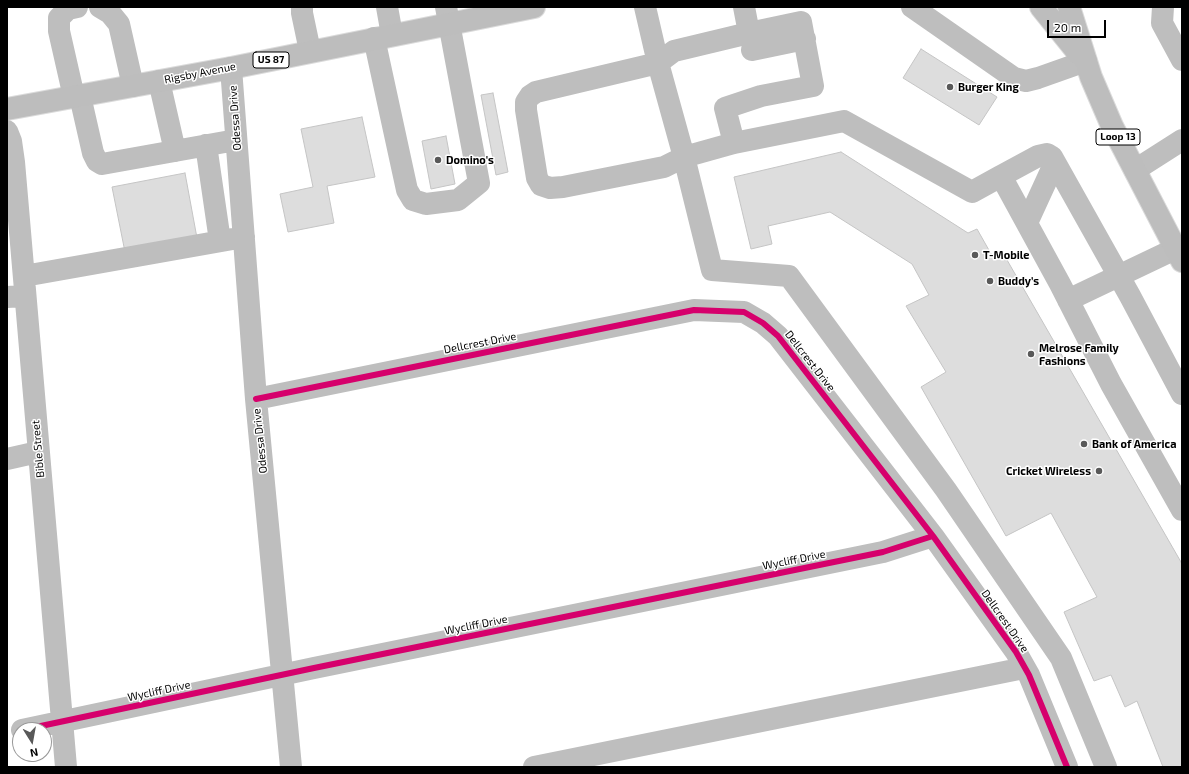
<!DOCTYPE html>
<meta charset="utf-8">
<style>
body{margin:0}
#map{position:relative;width:1189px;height:774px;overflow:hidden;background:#fff;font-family:"Exo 2",sans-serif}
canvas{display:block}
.frame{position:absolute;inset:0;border:8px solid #000;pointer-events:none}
.north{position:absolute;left:12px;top:722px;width:40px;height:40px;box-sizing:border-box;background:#fff;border:1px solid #999;border-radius:50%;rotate:169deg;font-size:11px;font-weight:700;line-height:16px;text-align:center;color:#000}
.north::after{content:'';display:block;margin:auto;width:14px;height:18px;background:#595959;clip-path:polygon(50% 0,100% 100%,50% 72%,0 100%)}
.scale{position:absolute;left:1047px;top:20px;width:59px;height:18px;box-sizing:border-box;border:2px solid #000;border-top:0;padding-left:5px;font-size:12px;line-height:14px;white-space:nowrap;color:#000;-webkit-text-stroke:3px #fff;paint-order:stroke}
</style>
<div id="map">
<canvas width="1189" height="774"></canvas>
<div class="frame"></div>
<div class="north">N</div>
<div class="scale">20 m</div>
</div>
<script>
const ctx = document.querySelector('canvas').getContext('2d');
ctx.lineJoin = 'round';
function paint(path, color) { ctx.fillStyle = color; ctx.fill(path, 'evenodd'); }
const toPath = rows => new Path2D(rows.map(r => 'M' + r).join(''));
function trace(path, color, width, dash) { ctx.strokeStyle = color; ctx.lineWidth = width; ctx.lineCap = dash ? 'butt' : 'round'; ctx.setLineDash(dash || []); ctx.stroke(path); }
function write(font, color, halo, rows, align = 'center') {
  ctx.font = font + ' "Exo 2",sans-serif'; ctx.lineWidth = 3; ctx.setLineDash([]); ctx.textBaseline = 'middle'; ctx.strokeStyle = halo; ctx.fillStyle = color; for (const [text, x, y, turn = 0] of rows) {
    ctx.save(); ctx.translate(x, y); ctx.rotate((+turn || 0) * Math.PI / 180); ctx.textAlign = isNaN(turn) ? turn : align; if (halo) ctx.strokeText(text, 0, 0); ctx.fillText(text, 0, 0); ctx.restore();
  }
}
const building = toPath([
 [921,49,997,97,979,125,903,78,921,49],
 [493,93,508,172,496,175,481,95,493,93],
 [362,117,375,177,327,186,334,223,288,232,280,194,313,187,301,129,362,117],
 [446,136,455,184,431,189,422,141,446,136],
 [841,152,968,233,977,229,994,259,1003,253,1181,562,1182,565,1182,767,1163,767,1137,701,1125,707,1111,675,1094,681,1064,612,1097,597,1051,513,1006,536,921,387,946,372,906,306,929,295,912,264,830,212,768,226,772,244,751,249,734,177,841,152],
 [185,173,197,238,125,252,112,187,185,173]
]);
paint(building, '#ddd');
trace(building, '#c5c5c5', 1);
const major = toPath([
 [1041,7,1079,54],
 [1069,7,1091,77,1112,126,1182,261],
 [7,109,231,68,534,7]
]);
trace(major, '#dbdbdb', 24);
trace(toPath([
 [100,7,110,13,119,24,133,86],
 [302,7,302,13,310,51],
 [387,7,392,35],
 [645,7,658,63,684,157,664,167,563,187,550,188,541,185,537,178,526,110,526,102,530,96,536,92,658,63,674,51,749,33,801,22,813,86,761,96,725,108,734,143],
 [744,7,749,33],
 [912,7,1014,78,1026,81,1038,78,1086,61],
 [1163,7,1162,23,1182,60],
 [374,38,407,190,413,200,426,204,458,200,479,183,446,7],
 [752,50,805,39],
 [231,68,256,399,291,767],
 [159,81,175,151],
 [80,96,93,153,97,161,102,164,236,140],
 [74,97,59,31,59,18,68,9,77,7],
 [7,131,11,141,14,162,66,767],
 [206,145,220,241],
 [1135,170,1182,140],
 [1001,176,972,192,844,121,734,143,684,157,712,270,789,276,946,490,1061,658,1106,767],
 [1027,223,1055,162],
 [24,276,244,237],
 [7,297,25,296],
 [1068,300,1175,249],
 [1182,394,1130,296,1052,157,1047,154,1038,156,1001,176,1060,284,1111,384,1182,510],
 [256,399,694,310,744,312,763,323,778,336,933,536,1016,652,1029,675,1067,767],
 [7,459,38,452],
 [22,730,314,668,883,552,933,536],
 [534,767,1024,668]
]), '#bebebe', 22);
trace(major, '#bdbdbd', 22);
trace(toPath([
 [256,399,694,310,744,312,763,323,778,336,933,536,1016,652,1029,675,1067,767],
 [22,730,314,668,883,552,933,536]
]), '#d6006c', 6);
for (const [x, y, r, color] of [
 [950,87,4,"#595959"],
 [438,160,4,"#595959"],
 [975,255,4,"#595959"],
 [990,281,4,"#595959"],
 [1031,354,4,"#595959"],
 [1084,444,4,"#595959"],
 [1099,471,4,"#595959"]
]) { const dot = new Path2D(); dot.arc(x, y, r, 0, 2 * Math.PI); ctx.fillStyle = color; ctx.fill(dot); trace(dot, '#fff', 1.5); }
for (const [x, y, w] of [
 [271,60,36],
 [1118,137,44]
]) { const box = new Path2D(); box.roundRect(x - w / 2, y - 8, w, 16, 3); ctx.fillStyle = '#fff'; ctx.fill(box); trace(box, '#000', 1); }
write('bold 10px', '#000', null, [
 ["US 87",271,60],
 ["Loop 13",1118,137]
]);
write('11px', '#000', '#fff', [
 ["Rigsby Avenue",200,73,-11],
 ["Odessa Drive",235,118,-94],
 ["Dellcrest Drive",480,343,-11],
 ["Dellcrest Drive",810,361,52],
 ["Odessa Drive",260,441,-96],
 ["Bible Street",38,449,-95],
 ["Wycliff Drive",794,560,-11],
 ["Dellcrest Drive",1005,621,55],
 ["Wycliff Drive",476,625,-11],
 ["Wycliff Drive",159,691,-12]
]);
write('bold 11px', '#000', '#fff', [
 ["Burger King",958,87],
 ["Domino's",446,160],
 ["T-Mobile",983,255],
 ["Buddy’s",998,281],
 ["Melrose Family",1039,348],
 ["Fashions",1039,361],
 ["Bank of America",1092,444],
 ["Cricket Wireless",1091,471,"right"]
], 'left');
</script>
